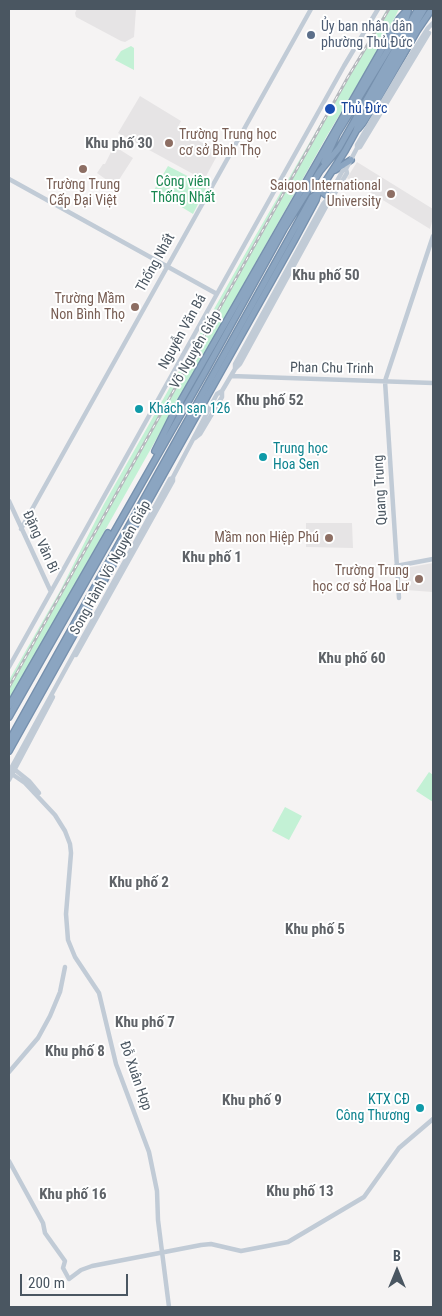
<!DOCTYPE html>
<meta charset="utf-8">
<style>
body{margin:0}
#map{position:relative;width:442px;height:1316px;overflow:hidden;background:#f5f3f3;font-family:"Roboto Condensed",sans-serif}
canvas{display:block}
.frame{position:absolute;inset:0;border:10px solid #4a5661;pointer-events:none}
.north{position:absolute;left:372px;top:1246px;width:50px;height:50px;-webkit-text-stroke:4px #fff;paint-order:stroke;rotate:0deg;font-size:14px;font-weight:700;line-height:20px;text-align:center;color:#4a5661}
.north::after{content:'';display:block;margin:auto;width:18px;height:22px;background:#4a5661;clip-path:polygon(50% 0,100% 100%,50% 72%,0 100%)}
.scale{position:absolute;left:20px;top:1274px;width:108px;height:22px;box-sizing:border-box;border:2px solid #4a5661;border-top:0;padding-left:6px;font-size:15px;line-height:18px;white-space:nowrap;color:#4a5661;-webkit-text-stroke:4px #fff;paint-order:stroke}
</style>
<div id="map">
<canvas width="442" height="1316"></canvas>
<div class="frame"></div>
<div class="north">B</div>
<div class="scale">200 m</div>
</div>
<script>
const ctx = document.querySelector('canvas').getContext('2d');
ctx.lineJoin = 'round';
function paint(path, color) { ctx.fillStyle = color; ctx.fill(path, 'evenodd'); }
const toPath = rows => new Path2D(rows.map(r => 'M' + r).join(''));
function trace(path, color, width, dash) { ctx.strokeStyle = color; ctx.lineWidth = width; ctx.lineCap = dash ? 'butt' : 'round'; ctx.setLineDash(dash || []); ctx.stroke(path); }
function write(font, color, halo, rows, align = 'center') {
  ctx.font = font + ' "Roboto Condensed",sans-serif'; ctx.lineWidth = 4; ctx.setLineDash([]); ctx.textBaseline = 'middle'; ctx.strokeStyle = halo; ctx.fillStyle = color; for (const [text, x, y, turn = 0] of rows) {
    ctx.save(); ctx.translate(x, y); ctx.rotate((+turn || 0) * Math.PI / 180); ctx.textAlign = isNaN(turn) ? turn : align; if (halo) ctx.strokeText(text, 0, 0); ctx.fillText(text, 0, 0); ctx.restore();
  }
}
paint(toPath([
 [77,9,136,9,134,37,125,42,121,41,76,17,75,13],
 [140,96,181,121,177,129,219,152,204,180,118,133],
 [114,146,133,158,115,186,97,173,103,164,105,164],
 [357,162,433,209,433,218,430,229,347,178],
 [306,523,352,523,353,548,306,547],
 [433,563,433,592,406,590,405,568]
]), '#e6e4e5');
paint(toPath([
 [387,9,399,9,380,47,328,134,9,701,9,680,60,591,104,504,253,240],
 [131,46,134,48,134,70,115,60,121,51],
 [168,166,207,186,193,214,154,190],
 [429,772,433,775,433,802,416,791],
 [285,807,302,816,289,840,272,831]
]), '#c3f1d5');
const highway = toPath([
 [358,129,363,123,377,101,417,31,432,9],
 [324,162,337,134,405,22,408,11],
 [335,170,351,160],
 [319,190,329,197],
 [155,451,174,413,399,19,408,9],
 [9,706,108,533],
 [9,717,205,372,284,229,320,171,339,148,418,9],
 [9,741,312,197,318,193,345,151,356,131,359,121,424,9],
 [9,751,294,241,316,200,318,193]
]);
trace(highway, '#7690ad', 8);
trace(toPath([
 [357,148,360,147,429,33],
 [9,179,217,294],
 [331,195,332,190,343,170,346,169,357,148,357,145,405,64,428,28,433,23],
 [235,369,240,364,327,205,329,198],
 [231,376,433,383],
 [195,438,200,434,222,397,222,391,235,369,235,364,323,204,331,195,335,193,347,173,346,169],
 [9,501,51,592],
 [21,529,311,9],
 [396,566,433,559],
 [399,598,385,381,433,236],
 [76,655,173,481,173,477,217,394,222,391],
 [9,667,344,66,378,9],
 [14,769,29,781,39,793],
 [9,772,25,783,55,815,65,831,70,844,71,853,66,914,68,940,75,957,99,993,116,1064,149,1152,157,1191,158,1220,169,1307],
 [9,772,170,479,173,478],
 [9,780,53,697],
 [9,1072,38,1038,50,1016,60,992,65,967],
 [9,1161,43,1223,45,1233,65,1261,63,1268,69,1279,81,1270,92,1266,201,1245,211,1244,241,1251,288,1242,364,1197,399,1148,433,1119]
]), '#c1cbd6', 4.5);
trace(highway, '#8ba5c1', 5.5);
const rail = toPath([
 [9,687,348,77,389,9]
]);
trace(rail, '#b5b8bd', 3);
trace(rail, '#fff', 1, [4]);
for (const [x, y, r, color] of [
 [311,35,5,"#5c6f8a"],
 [330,109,6,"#1a4fb4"],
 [169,143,5,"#8d6e63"],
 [83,169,5,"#8d6e63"],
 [391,194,5,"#8d6e63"],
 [135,307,5,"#8d6e63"],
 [139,409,5,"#0f9aa8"],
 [263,457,5,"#0f9aa8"],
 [329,538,5,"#8d6e63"],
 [419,579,5,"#8d6e63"],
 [420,1108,5,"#0f9aa8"]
]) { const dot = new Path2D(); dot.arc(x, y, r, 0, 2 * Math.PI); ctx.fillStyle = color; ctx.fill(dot); trace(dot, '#fff', 2); }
write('14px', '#4e5e75', '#fff', [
 ["Ủy ban nhân dân",321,27],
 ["phường Thủ Đức",321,43]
], 'left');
write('14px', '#164399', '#fff', [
 ["Thủ Đức",341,109]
], 'left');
write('14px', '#785e54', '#fff', [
 ["Trường Trung học",179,135,"left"],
 ["cơ sở Bình Thọ",179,151,"left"],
 ["Trường Trung",83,185,"center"],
 ["Cấp Đại Việt",83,201,"center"],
 ["Saigon International",381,186],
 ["University",381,202],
 ["Trường Mầm",125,299],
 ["Non Bình Thọ",125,315],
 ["Mầm non Hiệp Phú",319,538],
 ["Trường Trung",409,571],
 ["học cơ sở Hoa Lư",409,587]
], 'right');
write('14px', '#17864f', '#fff', [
 ["Công viên",183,182],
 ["Thống Nhất",183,198]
]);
write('14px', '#4a5661', '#fff', [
 ["Thống Nhất",156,263,-61],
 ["Nguyễn Văn Bá",183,332,-61],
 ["Võ Nguyên Giáp",196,350,-60],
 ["Phan Chu Trinh",332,369,1],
 ["Quang Trung",381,490,-93],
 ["Đặng Văn Bi",40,542,65],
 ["Song Hành Võ Nguyên Giáp",111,568,-61],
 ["Đỗ Xuân Hợp",135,1076,71]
]);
write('14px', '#0d838f', '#fff', [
 ["Khách sạn 126",149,409],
 ["Trung học",273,449],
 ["Hoa Sen",273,465],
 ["KTX CĐ",410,1100,"right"],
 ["Công Thương",410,1116,"right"]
], 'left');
write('bold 15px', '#5f6368', '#fff', [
 ["Khu phố 30",119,144],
 ["Khu phố 50",326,276],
 ["Khu phố 52",270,401],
 ["Khu phố 1",212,558],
 ["Khu phố 60",352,659],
 ["Khu phố 2",139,883],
 ["Khu phố 5",315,930],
 ["Khu phố 7",145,1023],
 ["Khu phố 8",75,1052],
 ["Khu phố 9",252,1101],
 ["Khu phố 13",300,1192],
 ["Khu phố 16",73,1195]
]);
</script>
